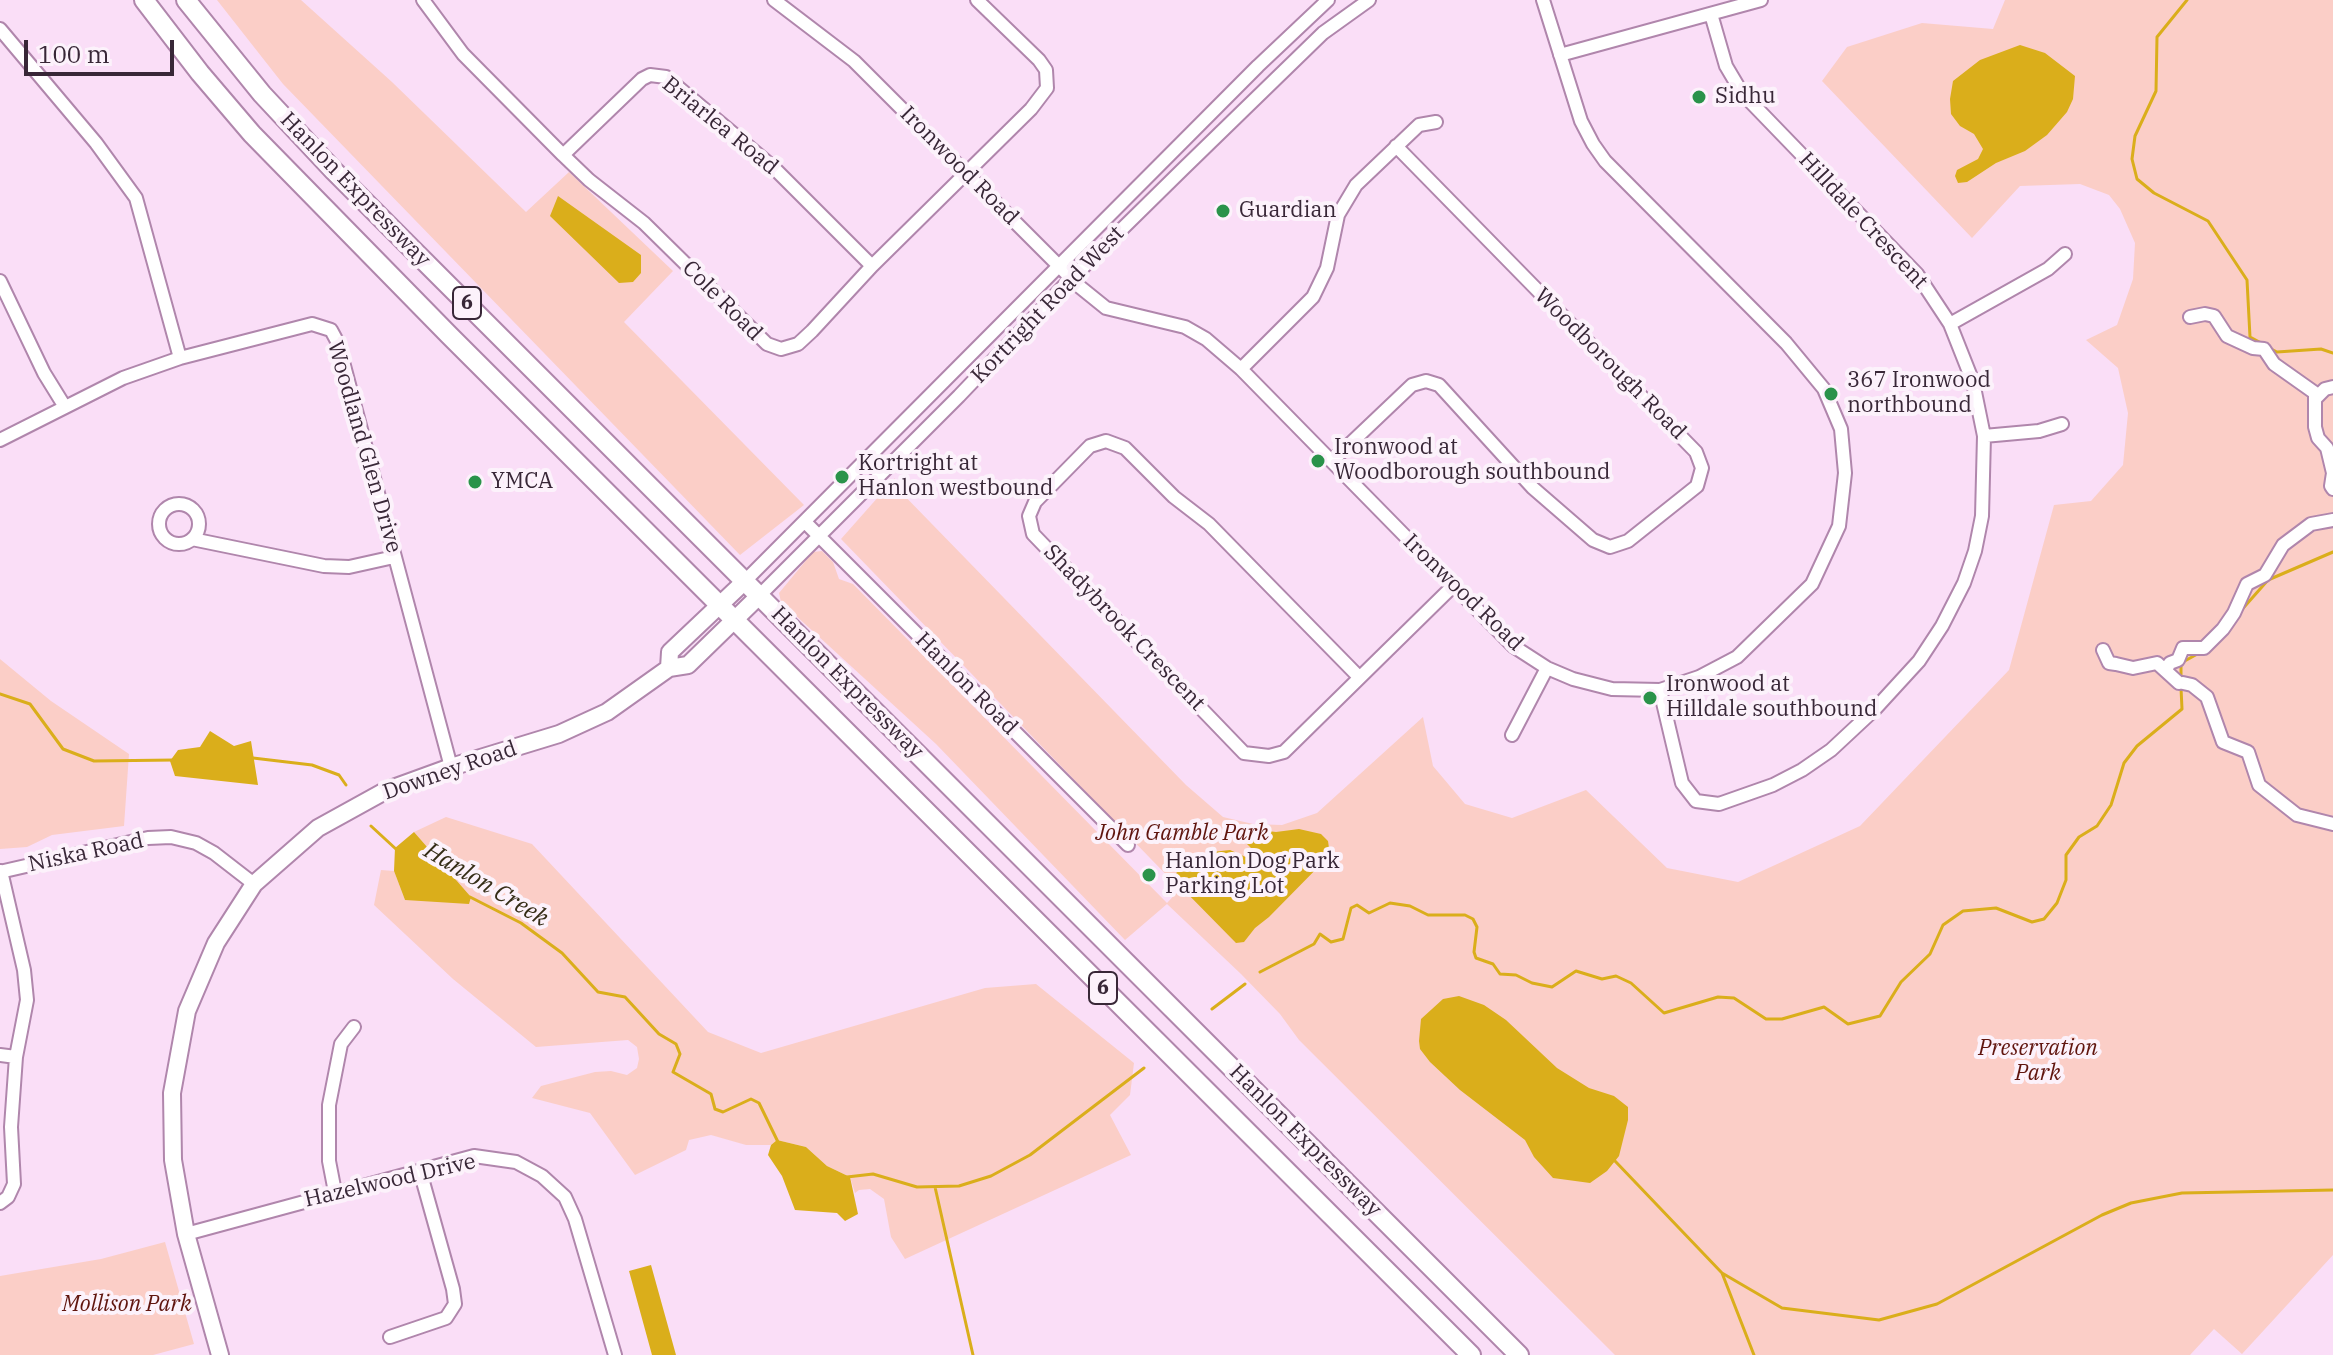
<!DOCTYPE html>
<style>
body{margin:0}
#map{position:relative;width:2333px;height:1355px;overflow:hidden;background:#fadef7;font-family:"IBM Plex Serif",serif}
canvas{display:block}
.scale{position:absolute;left:24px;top:40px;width:150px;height:36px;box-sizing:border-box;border:4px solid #382737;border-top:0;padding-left:10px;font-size:24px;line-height:28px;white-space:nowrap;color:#382737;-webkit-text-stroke:6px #fcf2fb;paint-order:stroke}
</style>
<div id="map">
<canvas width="2333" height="1355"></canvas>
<div class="scale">100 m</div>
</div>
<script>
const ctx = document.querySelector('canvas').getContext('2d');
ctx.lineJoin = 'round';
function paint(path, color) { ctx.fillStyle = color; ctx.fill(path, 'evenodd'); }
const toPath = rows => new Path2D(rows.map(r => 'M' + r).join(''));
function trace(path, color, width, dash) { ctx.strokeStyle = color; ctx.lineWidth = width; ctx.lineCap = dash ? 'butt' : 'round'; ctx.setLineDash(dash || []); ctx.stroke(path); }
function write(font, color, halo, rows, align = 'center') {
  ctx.font = font + ' "IBM Plex Serif",serif'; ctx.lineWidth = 8; ctx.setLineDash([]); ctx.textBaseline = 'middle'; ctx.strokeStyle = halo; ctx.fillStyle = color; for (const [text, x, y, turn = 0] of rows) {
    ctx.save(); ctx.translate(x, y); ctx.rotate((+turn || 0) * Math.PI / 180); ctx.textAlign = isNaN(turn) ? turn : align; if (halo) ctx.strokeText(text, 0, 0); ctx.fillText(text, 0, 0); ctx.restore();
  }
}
paint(toPath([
 [217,0,301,0,392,82,526,212,569,172,673,271,624,322,804,505,740,555,283,84],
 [2005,0,2333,0,2333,1255,2242,1354,2214,1329,2190,1355,1615,1355,1299,1040,1280,1014,1241,974,1167,904,1125,940,936,744,781,602,779,593,813,552,822,551,833,562,839,579,853,584,1167,903,1180,889,841,539,895,478,894,485,1186,785,1223,817,1253,824,1282,825,1317,813,1423,717,1433,766,1465,804,1512,818,1586,790,1667,868,1738,882,1860,826,2009,670,2054,505,2091,501,2123,465,2128,413,2118,368,2086,340,2117,325,2133,279,2135,243,2120,209,2109,195,2080,184,2020,186,1972,238,1822,81,1847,47,1922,23,1993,29],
 [0,659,51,701,129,754,124,826,52,835,27,847,0,849],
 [446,817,532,844,708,1032,761,1053,985,988,1036,984,1134,1063,1130,1095,1110,1115,1131,1155,905,1259,891,1237,884,1199,870,1189,859,1190,855,1193,850,1177,827,1166,806,1147,777,1140,771,1145,746,1145,711,1135,689,1140,686,1150,635,1175,590,1113,532,1098,541,1086,595,1072,611,1071,627,1075,637,1068,639,1059,637,1047,628,1040,536,1047,453,979,374,905,381,870,394,871,405,900,471,897,414,832],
 [165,1242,194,1344,153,1355,0,1355,0,1276,101,1259]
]), '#fbcec7');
paint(toPath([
 [2020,45,2045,53,2075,76,2073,99,2067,112,2047,135,2025,151,1996,163,1967,182,1958,183,1955,176,1957,170,1978,159,1983,149,1974,134,1960,126,1951,114,1950,99,1953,81,1980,60],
 [558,196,641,255,641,273,633,282,619,283,550,216],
 [210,731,234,746,251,741,258,785,175,776,170,761,178,750,200,747],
 [1299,829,1321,834,1328,841,1330,855,1269,917,1255,928,1244,942,1236,943,1177,883,1176,873,1194,860,1212,852,1230,850,1259,863,1291,869,1291,865,1259,856,1241,838,1251,832,1260,830,1276,832],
 [414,832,471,897,469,904,405,900,394,871,395,848],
 [1459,996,1484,1005,1506,1020,1557,1068,1589,1088,1614,1096,1628,1107,1628,1120,1619,1156,1607,1171,1590,1183,1553,1178,1534,1157,1525,1140,1460,1090,1430,1062,1420,1049,1419,1041,1421,1019,1443,999],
 [777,1140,806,1147,827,1166,850,1177,858,1214,845,1221,837,1213,795,1210,782,1176,768,1155,771,1145],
 [651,1265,676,1355,652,1355,629,1271]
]), '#daae1b');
trace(toPath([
 [2187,0,2157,37,2156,91,2135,136,2132,159,2137,179,2154,193,2208,221,2247,280,2250,337,2263,344],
 [2269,348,2277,352,2321,349,2333,353],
 [2238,614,2268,580,2333,552],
 [2181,681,2181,663,2201,652],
 [0,694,30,704,63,749,94,761,174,760],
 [253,758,312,765,339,775,346,785],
 [371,826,397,850],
 [470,897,521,923,562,953,598,992,625,997,659,1034,676,1044,680,1054,673,1072,711,1094,715,1109,723,1112,751,1099,759,1103,778,1142],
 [1260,972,1314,944,1320,934,1331,942,1343,939,1351,908,1357,905,1369,913,1390,903,1410,906,1428,915,1465,915,1473,919,1477,927,1474,952,1476,958,1493,964,1500,974,1516,975,1532,983,1552,987,1576,971,1602,979,1616,976,1631,983,1664,1013,1718,997,1734,998,1766,1019,1782,1019,1824,1007,1848,1024,1880,1016,1901,982,1930,954,1943,925,1963,911,1996,908,2032,922,2044,919,2057,903,2066,880,2066,855,2079,837,2097,826,2111,805,2124,763,2137,746,2182,709,2181,688],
 [1212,1009,1245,984],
 [1615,1161,1722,1273,1782,1308,1879,1320,1937,1304,2102,1215,2131,1203,2182,1193,2333,1190],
 [847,1177,873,1174,917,1187,959,1186,991,1176,1030,1155,1144,1068],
 [935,1187,973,1355],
 [1722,1273,1754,1355]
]), '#daae1b', 3);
const minor = toPath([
 [423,0,463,54,563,155,589,180,644,223,767,344,781,349,798,344,812,331,872,266,1031,109,1047,88,1046,70,1039,60,977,0],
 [774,0,854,61,1080,287,1106,308,1185,327,1206,339,1241,369,1513,646,1547,668,1573,679,1612,689,1660,690,1699,677,1737,657,1812,584,1839,526,1845,473,1841,429,1824,389,1786,343,1605,161,1593,144,1581,121,1543,0],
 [0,29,96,143,136,198,180,358],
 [1560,55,1761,0],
 [563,155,642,79,650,75,666,77,773,167,872,266],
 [0,281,44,373,65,407],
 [2190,317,2205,314,2214,316,2227,336,2253,348,2264,349,2274,364,2315,393,2315,427,2318,438,2327,448,2333,473,2331,486,2333,489],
 [1950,324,2048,269,2065,254],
 [1241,369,1313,297,1327,268,1338,215,1356,185,1419,125,1436,122],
 [2315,399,2325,389,2333,387],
 [1984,436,2039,431,2062,424],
 [0,440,123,378,180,358,312,324,331,330,338,343,451,767],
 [1332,461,1412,385,1426,381,1439,385,1533,488,1593,540,1610,547,1628,541,1697,486,1702,468,1696,452,1396,146],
 '159 524a20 20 0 1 1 40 0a20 20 0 1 1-40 0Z',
 [805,522,1128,845],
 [192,539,324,566,349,567,394,557],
 [745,581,1258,66,1328,0],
 [760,595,959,396,1063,287,1183,169,1323,33,1369,0],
 [2103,650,2109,663,2116,664,2133,668,2157,663,2179,683],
 [2166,669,2170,663,2178,660,2183,648,2204,648,2223,629,2234,613,2247,584,2265,575,2283,545,2311,524,2333,520],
 [1359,677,1209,524,1174,497,1125,448,1106,441,1090,446,1035,502,1029,516,1033,534,1244,753,1269,756,1284,752,1452,587],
 [2183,683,2192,685,2207,697,2223,742,2248,752,2259,785,2297,815,2333,824],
 [1660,690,1682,783,1696,801,1719,804,1773,785,1802,770,1831,750,1875,709,1919,661,1942,626,1964,583,1975,551,1982,516,1984,436,1973,382,1950,324,1917,274,1742,93,1726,66,1711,14],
 [1512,735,1547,668],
 [0,872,148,838,171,837,196,843,214,853,254,884],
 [0,1055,16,1057],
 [335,1192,329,1161,329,1105,341,1044,354,1027],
 [0,1203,8,1197,14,1184,11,1127,16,1057,27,1000,24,970,1,871],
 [186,1234,474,1156,516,1162,542,1176,565,1197,575,1219,615,1355],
 [390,1337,446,1318,455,1304,453,1289,420,1171]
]);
const major = toPath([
 [669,668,670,652,745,581],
 [220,1355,186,1234,173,1160,172,1093,187,1011,216,943,254,884,318,828,385,791,451,767,559,734,607,712,669,668,688,665,760,595]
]);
const highway = toPath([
 [144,0,200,73,252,134,449,335,1471,1355],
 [186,0,262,94,334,171,1519,1355]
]);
trace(minor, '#b086ac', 16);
trace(major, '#b086ac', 20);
trace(highway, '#b086ac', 22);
trace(minor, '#fff', 12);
trace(major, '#fff', 16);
trace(highway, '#fff', 18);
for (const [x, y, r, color] of [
 [1699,97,8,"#2a934a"],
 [1223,211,8,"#2a934a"],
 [1831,394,8,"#2a934a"],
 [1318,461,8,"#2a934a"],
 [842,477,8,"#2a934a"],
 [475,482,8,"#2a934a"],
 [1650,698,8,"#2a934a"],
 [1149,875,8,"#2a934a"]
]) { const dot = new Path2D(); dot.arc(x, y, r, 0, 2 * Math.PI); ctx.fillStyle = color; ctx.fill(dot); trace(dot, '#fcf2fb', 3); }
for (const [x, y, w] of [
 [467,303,28],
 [1103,988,28]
]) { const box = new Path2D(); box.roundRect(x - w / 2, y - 16, w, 32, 6); ctx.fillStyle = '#fcf2fb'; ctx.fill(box); trace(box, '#382737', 2); }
write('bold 20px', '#382737', null, [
 ["6",467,303],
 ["6",1103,988]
]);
write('22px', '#382737', '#fcf2fb', [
 ["Sidhu",1715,97],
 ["Guardian",1239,211],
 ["367 Ironwood",1847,381],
 ["northbound",1847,406],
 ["Ironwood at",1334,448],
 ["Woodborough southbound",1334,473],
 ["Kortright at",858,464],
 ["Hanlon westbound",858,489],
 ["YMCA",491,482],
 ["Ironwood at",1666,685],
 ["Hilldale southbound",1666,710],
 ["Hanlon Dog Park",1165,862],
 ["Parking Lot",1165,887]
], 'left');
write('22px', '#382737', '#fcf2fb', [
 ["Briarlea Road",720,126,39],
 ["Ironwood Road",959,166,45],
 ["Hanlon Expressway",355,190,46],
 ["Hilldale Crescent",1863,221,47],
 ["Cole Road",722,301,45],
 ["Kortright Road West",1048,305,-46],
 ["Woodborough Road",1610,364,45],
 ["Woodland Glen Drive",364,447,74],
 ["Ironwood Road",1463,593,44],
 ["Shadybrook Crescent",1124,628,46],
 ["Hanlon Expressway",847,683,45],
 ["Hanlon Road",966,684,45],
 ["Downey Road",450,771,-19],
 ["Niska Road",86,853,-12],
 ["Hanlon Expressway",1305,1141,45],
 ["Hazelwood Drive",390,1181,-13]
]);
write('italic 22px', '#60150e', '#fcf2fb', [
 ["John Gamble Park",1182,834],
 ["Preservation",2038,1049],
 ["Park",2038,1074],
 ["Mollison Park",127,1305]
]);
write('italic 24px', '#352d17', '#fcf2fb', [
 ["Hanlon Creek",486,885,31]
]);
</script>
